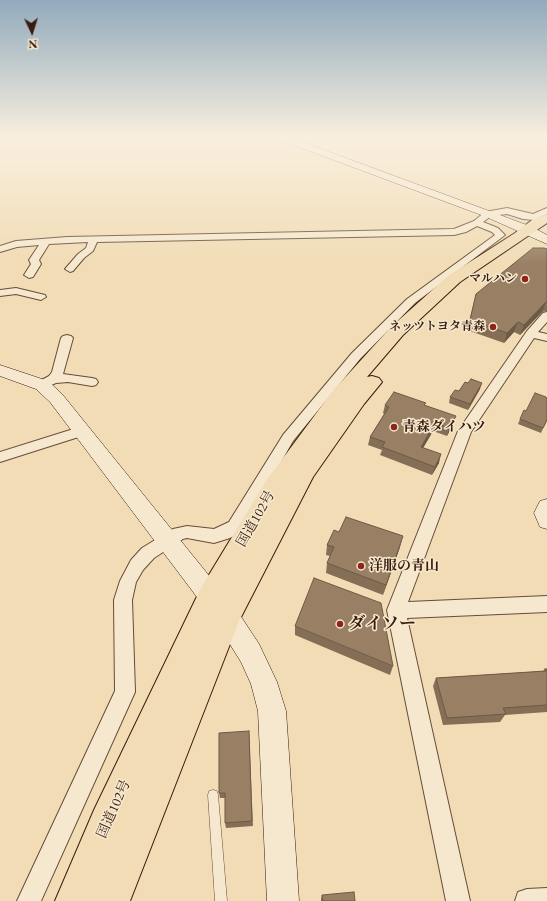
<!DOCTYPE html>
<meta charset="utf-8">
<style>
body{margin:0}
#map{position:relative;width:547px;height:901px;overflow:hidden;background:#f1dcb5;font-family:"EB Garamond",serif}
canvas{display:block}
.north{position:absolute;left:12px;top:12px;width:40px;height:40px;-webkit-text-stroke:3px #f6e8cf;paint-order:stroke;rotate:176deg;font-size:11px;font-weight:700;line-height:16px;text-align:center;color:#391c0d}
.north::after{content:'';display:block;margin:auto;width:14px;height:18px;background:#391c0d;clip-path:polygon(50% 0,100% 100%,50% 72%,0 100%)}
</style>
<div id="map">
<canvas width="547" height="901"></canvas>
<div class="north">N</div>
</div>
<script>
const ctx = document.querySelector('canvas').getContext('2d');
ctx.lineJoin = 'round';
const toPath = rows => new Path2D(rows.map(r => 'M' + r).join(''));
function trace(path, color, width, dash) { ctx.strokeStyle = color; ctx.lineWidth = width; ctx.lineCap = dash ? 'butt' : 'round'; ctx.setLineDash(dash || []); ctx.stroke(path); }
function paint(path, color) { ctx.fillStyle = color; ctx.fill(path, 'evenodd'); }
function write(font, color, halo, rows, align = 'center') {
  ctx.font = font + ' "EB Garamond","Noto Serif JP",serif'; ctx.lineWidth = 3; ctx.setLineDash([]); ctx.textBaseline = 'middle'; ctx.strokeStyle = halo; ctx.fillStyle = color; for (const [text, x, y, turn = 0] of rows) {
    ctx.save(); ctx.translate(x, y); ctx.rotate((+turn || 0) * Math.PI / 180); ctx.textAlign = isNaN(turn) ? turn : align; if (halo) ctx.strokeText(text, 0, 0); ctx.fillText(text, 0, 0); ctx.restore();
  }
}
const lane = toPath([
 [213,790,217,791,218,795,227,901,215,901,208,795,209,791,213,790]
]);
const street = toPath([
 [507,208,533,214,547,208,547,214,534,220,523,219,507,214,491,216,483,222,498,228,505,235,415,303,360,359,293,441,241,532,230,538,214,543,187,538,183,539,154,558,143,570,136,582,132,600,135,692,41,901,17,901,115,691,114,600,120,581,131,560,142,548,173,529,187,526,214,529,229,522,283,435,352,353,407,299,495,235,492,232,477,226,466,232,454,235,97,242,93,251,84,258,73,271,70,272,65,269,78,254,86,248,88,242,49,244,39,260,41,264,33,277,29,278,24,275,31,264,29,260,39,245,17,247,0,252,0,246,16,241,67,237,454,229,474,221,485,212,507,208],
 [16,288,45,295,46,297,41,300,16,294,0,296,0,290,16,288],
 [547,312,547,322,538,332,547,334,547,341,534,338,471,432,408,602,547,596,547,612,407,618,470,901,446,901,387,610,458,431,527,331,543,313,547,312],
 [67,335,71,336,73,338,63,374,92,378,96,379,98,382,96,385,92,386,68,382,56,383,42,389,38,388,36,385,38,382,49,376,52,372,61,338,63,336,67,335],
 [83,426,88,428,90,431,88,434,0,462,0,452,83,426],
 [547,888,547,901,515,901,518,892,527,889,547,888]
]);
const secondary = toPath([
 [281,139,294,139,492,212,532,227,547,235,547,244,484,216,283,141,281,139],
 [0,365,48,381,62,394,236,609,259,644,277,682,286,711,299,901,267,901,258,711,251,684,241,662,218,625,50,402,36,389,0,376,0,365],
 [547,499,547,529,540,527,534,513,540,501,547,499]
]);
const highway = toPath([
 [547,214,547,223,460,282,403,335,367,377,372,376,379,378,382,382,364,404,313,477,239,621,130,901,55,901,94,810,201,588,266,481,332,392,391,327,448,276,515,233,532,220,547,214]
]);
trace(lane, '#674c37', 1);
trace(street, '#674c37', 2);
trace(secondary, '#391c0d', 1);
trace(highway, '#391c0d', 2);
paint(lane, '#f6e8cf');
paint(street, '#f6e8cf');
paint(secondary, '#f6e8cf');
paint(highway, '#f1dcb5');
paint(toPath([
 [547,249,547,311,542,312,520,335,514,332,504,343,467,330,476,294],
 [480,389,468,410,449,403,450,397,459,391],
 [385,405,425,406,453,424,447,436,433,431,423,448,439,463,432,475,380,455,382,450,368,445,370,437,384,414,383,413],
 [526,411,547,420,541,433,518,424,520,419],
 [339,532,400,547,383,595,326,573,327,563,330,556,326,555,327,545],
 [295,626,393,666,390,675,295,635],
 [545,669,547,669,547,712,505,715,500,722,443,725,433,686,436,678,543,671],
 [249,731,253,826,226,828,225,823,225,798,220,798,219,793],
 [322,895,355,901,321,901,321,899]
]), '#846e56');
paint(toPath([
 [546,302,542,312,520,335,524,325],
 [518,322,514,332,504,343,507,333],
 [482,383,480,389,468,410,470,404],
 [456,416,453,424,447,436,449,428],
 [435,423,433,431,419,455,421,447],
 [441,454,439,463,432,475,435,467],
 [403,536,400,547,383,595,386,585]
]), '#6b5a46');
const building = toPath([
 [533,248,544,248,547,249,547,302,546,302,524,325,518,322,507,333,470,320,476,294,533,248],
 [471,379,482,383,470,404,450,397,455,390,459,391,465,382,468,383,471,379],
 [394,392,426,403,424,405,456,416,449,428,435,423,421,447,441,454,435,467,382,447,385,442,370,437,389,407,385,405,394,392],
 [535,393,546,397,547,399,547,420,543,428,520,419,524,410,526,411,535,393],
 [346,517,403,536,386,585,327,563,334,547,327,545,334,530,339,532,346,517],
 [314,578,381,603,393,666,295,626,314,578],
 [545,669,547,669,547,705,503,708,506,714,447,718,436,678,546,671,545,669],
 [249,731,252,821,225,823,225,793,219,793,219,733,249,731],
 [354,892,355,901,323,901,322,895,354,892]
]);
paint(building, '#998064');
trace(building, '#6b5a46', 1);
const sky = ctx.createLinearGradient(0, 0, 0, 265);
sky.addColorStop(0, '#92aabd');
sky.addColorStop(0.52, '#f9efde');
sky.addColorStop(1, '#f9efde00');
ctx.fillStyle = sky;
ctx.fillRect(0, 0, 547, 265);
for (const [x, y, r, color] of [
 [525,279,4,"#8f2418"],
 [493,327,4,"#8f2418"],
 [394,427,4,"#8f2418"],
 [361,566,4,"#8f2418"],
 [340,624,4,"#8f2418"]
]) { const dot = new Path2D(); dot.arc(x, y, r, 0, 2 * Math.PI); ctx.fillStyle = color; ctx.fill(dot); trace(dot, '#f6e8cf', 1.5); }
write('bold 12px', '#391c0d', '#f6e8cf', [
 ["マルハン",517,279],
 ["ネッツトヨタ青森",485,327]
], 'right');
write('bold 14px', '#391c0d', '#f6e8cf', [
 ["青森ダイハツ",402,427],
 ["洋服の青山",369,566]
], 'left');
write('14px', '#391c0d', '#f6e8cf', [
 ["国道102号",256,519,-60],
 ["国道102号",114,809,-66]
]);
write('bold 17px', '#391c0d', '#f6e8cf', [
 ["ダイソー",348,624]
], 'left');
</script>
